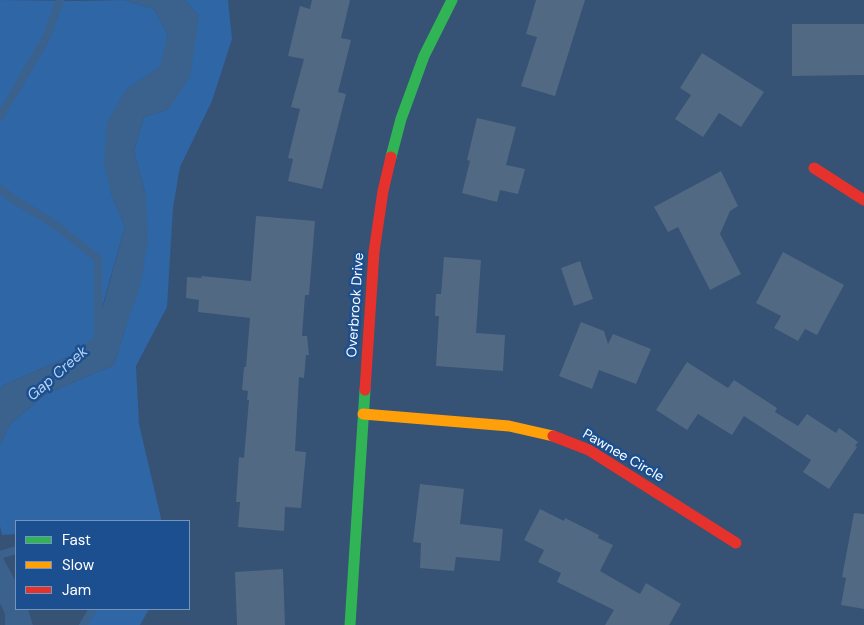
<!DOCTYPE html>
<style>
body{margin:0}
#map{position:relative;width:864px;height:625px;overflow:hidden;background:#365274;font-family:"DM Sans",sans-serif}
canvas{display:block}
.legend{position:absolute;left:15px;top:520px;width:175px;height:90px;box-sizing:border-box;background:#1b4f8f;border:1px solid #7695bc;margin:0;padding:6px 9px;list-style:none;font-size:15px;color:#fff}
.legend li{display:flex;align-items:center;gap:10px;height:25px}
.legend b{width:25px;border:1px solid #7695bc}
</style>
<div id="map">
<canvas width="864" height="625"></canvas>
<ul class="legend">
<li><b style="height:6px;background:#30b455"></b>Fast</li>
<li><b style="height:6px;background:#ff9f0a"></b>Slow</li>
<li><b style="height:6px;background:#e5322d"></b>Jam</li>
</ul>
</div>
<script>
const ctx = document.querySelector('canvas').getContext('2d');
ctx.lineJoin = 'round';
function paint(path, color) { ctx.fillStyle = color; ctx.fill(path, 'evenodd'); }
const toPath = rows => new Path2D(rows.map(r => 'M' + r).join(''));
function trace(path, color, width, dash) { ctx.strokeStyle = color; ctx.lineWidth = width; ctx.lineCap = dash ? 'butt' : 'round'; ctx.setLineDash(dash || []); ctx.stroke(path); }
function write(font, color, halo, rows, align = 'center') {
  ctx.font = font + ' "DM Sans",sans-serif'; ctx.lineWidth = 5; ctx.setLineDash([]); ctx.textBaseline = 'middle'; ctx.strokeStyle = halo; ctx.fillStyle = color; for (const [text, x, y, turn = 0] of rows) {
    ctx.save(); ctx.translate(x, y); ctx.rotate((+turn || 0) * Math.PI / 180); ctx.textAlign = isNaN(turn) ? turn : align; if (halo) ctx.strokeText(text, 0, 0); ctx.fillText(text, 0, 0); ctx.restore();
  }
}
paint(toPath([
 [0,0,77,1,124,0,154,9,168,35,161,66,126,90,111,194,125,226,91,347,4,385,0,390],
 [185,0,228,0,232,39,212,101,180,167,173,208,167,307,136,366,139,424,161,518,161,521,16,521,16,534,2,535,0,526,0,445,10,424,46,394,114,365,125,329,146,196,134,151,144,117,169,109,199,16],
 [95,609,149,609,140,625,82,625]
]), '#2f66a5');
paint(toPath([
 [124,0,185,0,199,16,190,77,169,109,144,117,134,151,146,196,148,240,140,287,125,329,114,365,46,394,10,424,0,445,0,390,4,385,91,347,106,296,125,226,111,194,104,162,107,122,126,90,160,66,168,35,154,9],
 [0,552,16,582,16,609,28,609,33,625,5,625,5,614,0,603]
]), '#3b618d');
trace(toPath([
 [0,117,46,38,60,0],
 [0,189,12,198,57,226,98,259,98,339,79,355],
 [0,555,16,550],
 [83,625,93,609]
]), '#3b618d', 8);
paint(toPath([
 [312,0,350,0,341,38,351,40,338,92,346,94,322,189,288,181,293,159,288,158,300,109,291,107,304,59,288,56,300,6,310,9],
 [536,0,585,0,555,96,521,86,537,37,526,34],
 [792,24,864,24,864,75,792,76],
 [702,53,764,92,741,127,719,113,703,137,675,119,691,95,680,88],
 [477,118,516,127,506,165,525,169,518,194,500,190,497,202,462,193,470,161,467,160],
 [721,171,738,206,730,211,720,234,741,274,710,290,678,227,668,232,654,207],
 [256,216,315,221,309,295,305,295,302,336,307,336,309,355,306,355,304,378,299,377,295,451,306,452,301,508,285,507,284,531,238,527,240,502,236,502,239,457,244,458,249,400,247,400,248,391,242,390,244,367,246,367,250,318,198,312,199,300,186,298,187,277,202,278,201,276,251,281],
 [783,252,844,285,817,335,805,329,798,341,774,328,781,316,756,303],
 [444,257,481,260,476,333,505,335,503,371,436,366,439,316,435,316,436,294,441,294],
 [580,261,593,299,574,306,561,268],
 [581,322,604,331,608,344,613,334,651,349,636,384,599,370,592,389,559,376],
 [687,362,728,388,734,380,777,408,775,412,798,426,807,414,836,433,839,428,858,442,855,446,857,447,829,489,803,472,811,460,744,416,732,435,698,414,687,430,656,410],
 [420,484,464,489,460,524,503,529,500,561,456,557,454,571,420,568,421,543,413,542],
 [540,509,564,521,565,518,599,535,598,538,613,545,600,571,640,594,646,583,681,604,669,625,605,625,614,610,557,582,561,573,538,562,544,550,524,540],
 [854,513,864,514,864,609,841,605,846,578,842,577],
 [283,569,285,625,237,625,235,572]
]), '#526984');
trace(toPath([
 [391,157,401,119,424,56,452,0],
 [350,625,365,390]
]), '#30b455', 11);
trace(toPath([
 [363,414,509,426,553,436]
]), '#ff9f0a', 11);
trace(toPath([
 [814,168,864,200],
 [365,390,374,252,383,191,391,157],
 [553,436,589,450,736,543]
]), '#e5322d', 11);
write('14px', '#fff', '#1b4f8f', [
 ["Overbrook Drive",356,305,-86],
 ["Pawnee Circle",623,456,30]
]);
write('italic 15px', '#b5d3f5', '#1b4f8f', [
 ["Gap Creek",58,374,-41]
]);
</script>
